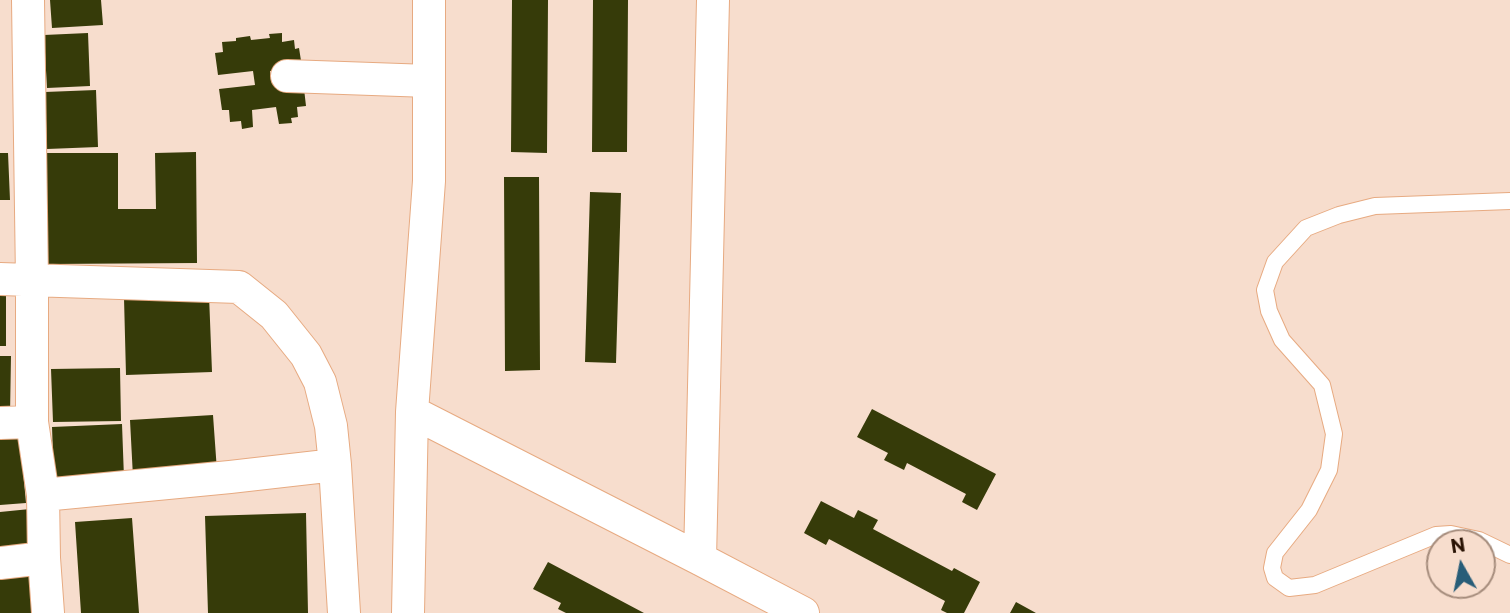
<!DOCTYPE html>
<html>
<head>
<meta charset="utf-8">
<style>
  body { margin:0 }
  #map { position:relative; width:1510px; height:613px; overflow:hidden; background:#f7ddcd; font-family:Commissioner,sans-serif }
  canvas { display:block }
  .north { position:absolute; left:1426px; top:529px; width:70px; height:70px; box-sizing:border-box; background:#f7ddcd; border:2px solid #a58c7c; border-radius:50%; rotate:351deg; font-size:19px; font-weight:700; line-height:28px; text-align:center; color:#291203 }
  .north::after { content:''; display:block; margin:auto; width:24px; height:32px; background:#285d78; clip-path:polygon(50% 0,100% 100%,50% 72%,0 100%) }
</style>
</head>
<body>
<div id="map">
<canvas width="1510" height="613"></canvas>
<div class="north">N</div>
</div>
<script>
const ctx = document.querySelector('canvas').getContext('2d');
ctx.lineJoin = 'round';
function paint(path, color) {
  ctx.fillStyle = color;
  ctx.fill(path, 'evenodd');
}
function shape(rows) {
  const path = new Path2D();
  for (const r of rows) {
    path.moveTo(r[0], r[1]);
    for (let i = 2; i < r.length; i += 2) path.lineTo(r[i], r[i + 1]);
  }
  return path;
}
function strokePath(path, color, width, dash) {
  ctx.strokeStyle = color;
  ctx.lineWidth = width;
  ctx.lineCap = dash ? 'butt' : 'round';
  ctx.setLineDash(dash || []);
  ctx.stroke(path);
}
const building = shape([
  [50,0,101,0,103,25,52,28],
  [512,0,548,0,547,153,511,152],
  [593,0,628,0,627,152,592,152],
  [88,33,90,86,47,88,44,35],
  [282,33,282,42,294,40,295,49,299,48,302,67,270,71,272,84,303,80,306,106,297,107,298,117,291,118,292,123,279,124,276,107,252,110,253,127,242,129,241,121,230,122,229,110,222,110,219,89,255,85,253,71,218,75,215,53,223,52,222,42,236,41,236,38,250,36,251,40,270,38,269,34],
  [96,90,98,147,47,149,45,92],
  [196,152,197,263,47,264,46,153,118,153,118,209,156,209,155,153],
  [0,153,8,153,10,200,0,200],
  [504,177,539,177,540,370,505,371],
  [590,192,621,193,616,363,585,362],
  [0,294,6,294,6,346,0,346],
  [209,295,212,372,126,375,124,298],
  [0,356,11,356,10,415,0,415],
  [120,368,121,421,53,422,51,369],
  [872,409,996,474,977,510,962,502,966,494,907,463,904,470,884,460,888,453,857,437],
  [213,415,217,471,133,477,130,420],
  [122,424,124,478,54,481,52,427],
  [20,438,26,503,0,505,0,439],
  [821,501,854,518,858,510,878,520,873,529,952,571,954,568,980,582,964,613,947,613,941,610,945,601,829,539,826,545,804,533],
  [30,509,35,551,0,554,0,512],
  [306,513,308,613,208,613,205,516],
  [132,518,139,613,81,613,75,522],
  [548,562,644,613,566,613,558,609,561,603,533,589],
  [29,566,35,613,0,613,0,570],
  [1016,602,1036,613,1010,613]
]);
const service = shape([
  [1510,201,1375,206,1339,215,1306,228,1275,262,1265,290,1269,311,1282,340,1322,385,1334,434,1329,470,1309,510,1275,553,1272,568,1275,578,1289,588,1315,585,1436,535,1451,534,1479,540,1510,555]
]);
const minor = shape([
  [28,0,32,280,32,422,43,495,44,558,48,613],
  [287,76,429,81],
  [0,279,239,287,274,315,306,355,320,382,331,426,335,465,344,613],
  [412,412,700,559,803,613],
  [0,423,32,422],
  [43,495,230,477,335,465],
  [700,559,713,0],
  [0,563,44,558],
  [408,613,412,412,429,181,429,0]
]);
paint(building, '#363b09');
strokePath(service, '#e7aa81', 18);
strokePath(minor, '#e7aa81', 34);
strokePath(service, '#fff', 16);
strokePath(minor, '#fff', 32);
</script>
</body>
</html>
